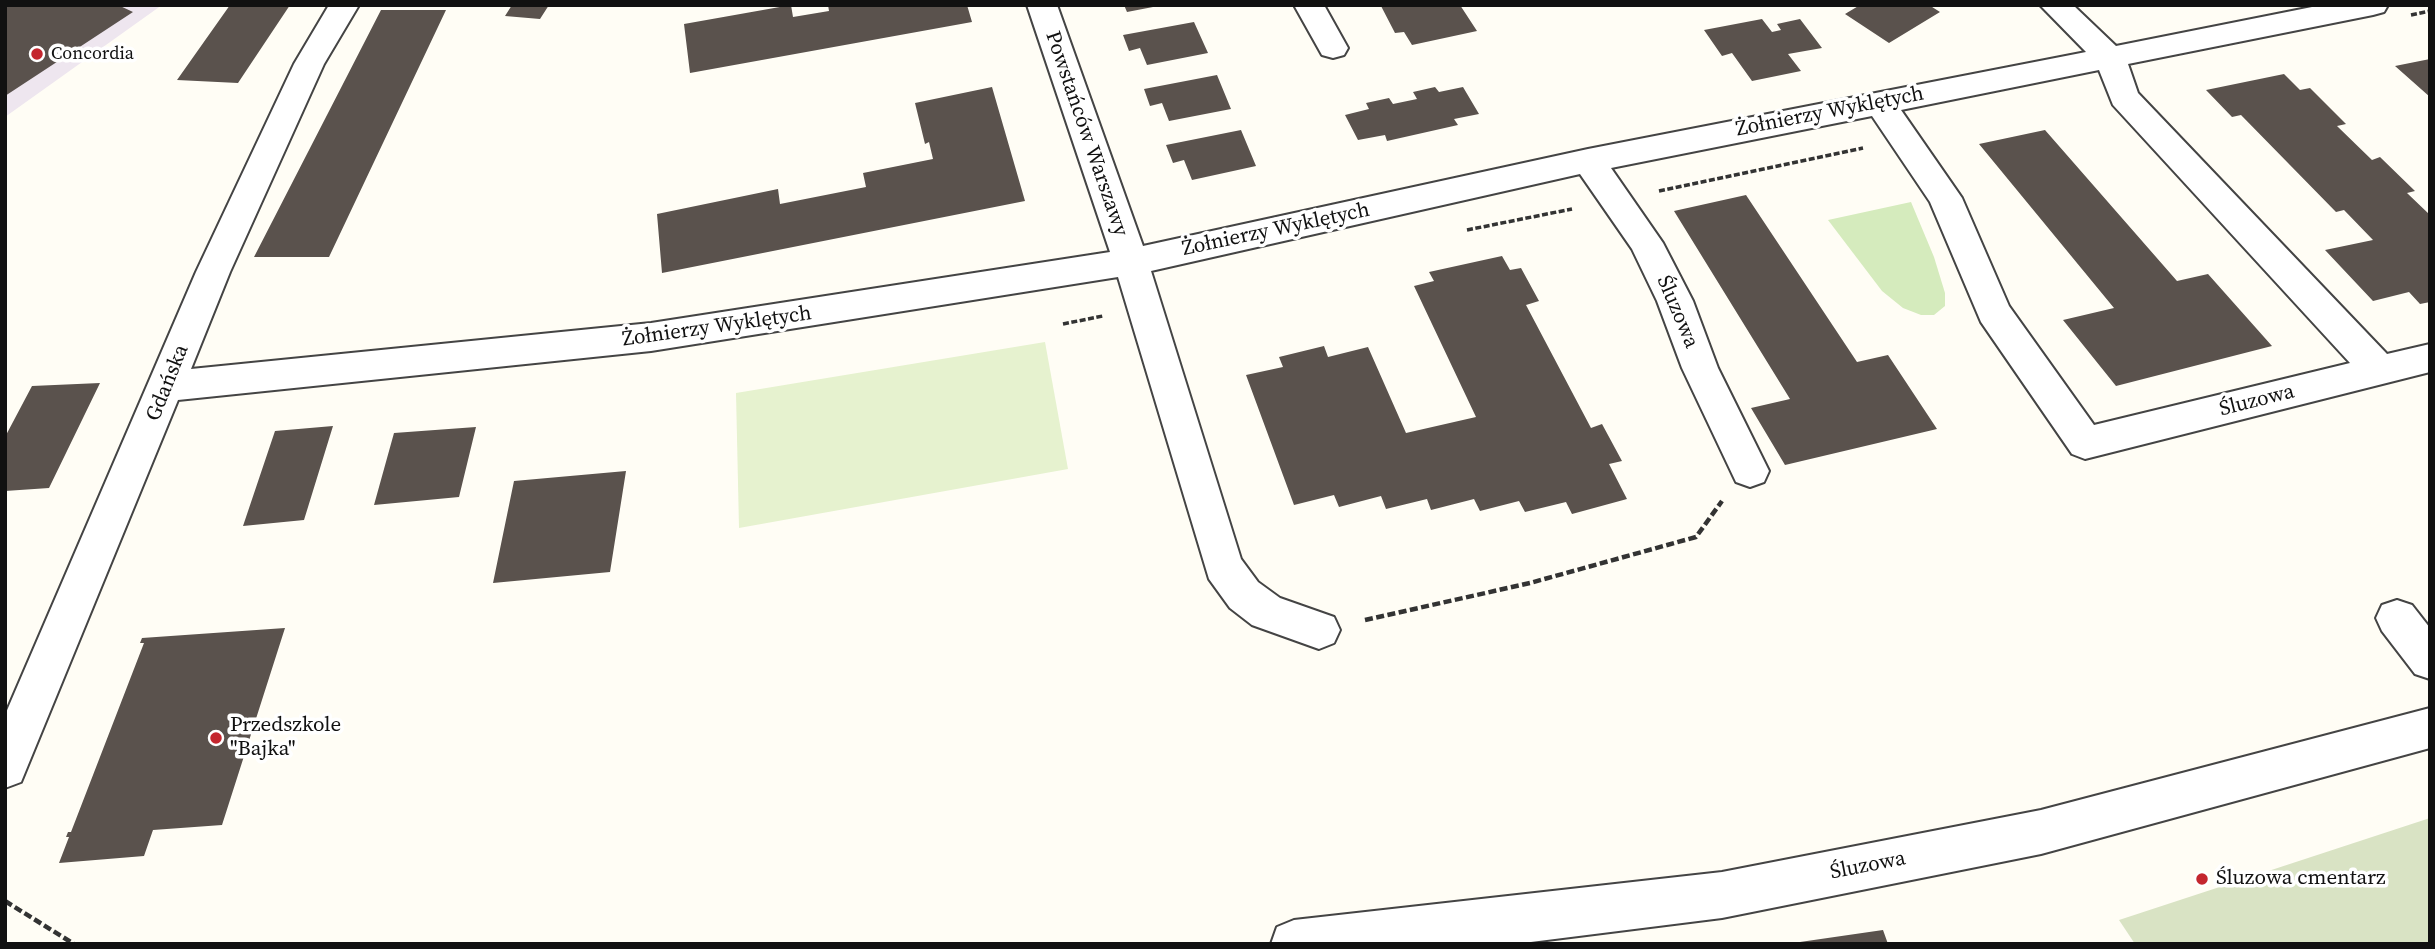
<!DOCTYPE html>
<html>
<head>
<meta charset="utf-8">
<style>
  body { margin:0 }
  #map { position:relative; width:2435px; height:949px; overflow:hidden; background:#fffdf5; font-family:"Source Serif 4",serif }
  canvas { display:block }
  .frame { position:absolute; inset:0; border:7px solid #111; pointer-events:none }
</style>
</head>
<body>
<div id="map">
<canvas width="2435" height="949"></canvas>
<div class="frame"></div>
</div>
<script>
const ctx = document.querySelector('canvas').getContext('2d');
ctx.lineJoin = 'round';
function paint(path, color) {
  ctx.fillStyle = color;
  ctx.fill(path, 'evenodd');
}
function shape(rows) {
  const path = new Path2D();
  for (const r of rows) {
    path.moveTo(r[0], r[1]);
    for (let i = 2; i < r.length; i += 2) path.lineTo(r[i], r[i + 1]);
  }
  return path;
}
function strokePath(path, color, width, dash) {
  ctx.strokeStyle = color;
  ctx.lineWidth = width;
  ctx.lineCap = dash ? 'butt' : 'round';
  ctx.setLineDash(dash || []);
  ctx.stroke(path);
}
function label(font, color, halo, rows, align = 'center') {
  ctx.font = font + ' "Source Serif 4",serif';
  ctx.lineWidth = 7;
  ctx.setLineDash([]);
  ctx.textBaseline = 'middle';
  ctx.strokeStyle = halo;
  ctx.fillStyle = color;
  for (const [text, x, y, turn = 0] of rows) {
    ctx.save();
    ctx.translate(x, y);
    ctx.rotate((+turn || 0) * Math.PI / 180);
    ctx.textAlign = isNaN(turn) ? turn : align;
    if (halo) ctx.strokeText(text, 0, 0);
    ctx.fillText(text, 0, 0);
    ctx.restore();
  }
}
const industrial = shape([
  [5,5,162,5,5,117]
]);
const green = shape([
  [1911,202,1934,257,1945,293,1945,306,1934,315,1921,315,1903,308,1882,291,1828,220]
]);
const cemetery = shape([
  [2430,818,2430,944,2135,944,2119,920]
]);
const pitch = shape([
  [1045,342,1068,469,739,528,736,393]
]);
const building = shape([
  [5,5,118,5,133,12,5,96],
  [230,5,290,5,238,83,177,80],
  [512,5,549,5,540,19,505,16],
  [791,5,793,17,829,11,828,5,967,5,972,22,690,73,684,24],
  [1124,5,1153,5,1153,7,1127,12],
  [1385,5,1460,5,1477,31,1412,45,1404,32,1395,33,1381,6],
  [1860,5,1929,5,1940,12,1889,43,1845,14],
  [381,10,446,10,329,257,254,257],
  [1762,19,1772,32,1781,30,1777,24,1800,19,1822,48,1788,54,1801,71,1752,81,1732,53,1722,56,1704,30],
  [1194,22,1208,53,1147,65,1140,48,1129,51,1123,35],
  [2430,59,2430,97,2395,66],
  [2284,74,2300,90,2310,88,2346,124,2337,126,2372,160,2380,157,2415,191,2407,193,2430,215,2430,302,2420,304,2409,292,2373,301,2325,250,2373,240,2344,210,2336,212,2241,115,2232,117,2206,90],
  [1217,75,1231,109,1169,121,1162,103,1150,106,1144,89],
  [992,87,1025,201,662,273,657,214,778,189,780,204,866,187,863,173,933,159,929,142,925,144,915,103],
  [1435,87,1439,92,1463,87,1479,114,1454,119,1458,125,1387,141,1385,135,1358,140,1345,115,1369,109,1366,103,1389,98,1393,104,1417,99,1413,92],
  [1241,130,1256,166,1192,180,1184,160,1173,163,1166,145],
  [2045,130,2177,281,2208,274,2272,346,2116,386,2063,320,2114,308,1979,144],
  [1746,195,1857,362,1888,355,1937,429,1785,465,1751,408,1790,399,1674,211],
  [1502,256,1510,270,1521,268,1539,301,1526,305,1591,428,1602,424,1622,461,1609,464,1627,499,1572,514,1566,502,1525,512,1519,501,1480,511,1474,499,1431,510,1427,499,1386,509,1381,496,1339,507,1334,495,1294,505,1246,375,1283,367,1279,357,1324,346,1328,357,1368,347,1406,433,1476,417,1414,286,1434,281,1429,272],
  [100,383,49,488,5,491,5,437,32,386],
  [333,426,304,520,243,526,275,431],
  [476,427,459,497,374,505,394,433],
  [626,471,610,572,493,583,514,481],
  [285,628,222,825,153,830,144,856,59,863,69,837,66,837,68,832,71,832,144,643,140,643,142,638],
  [1883,930,1888,944,1800,944,1800,942]
]);
const pathFar1 = shape([
  [2411,15,2430,11],
  [1659,191,1863,148],
  [1467,230,1572,209],
  [1063,324,1103,316]
]);
const path = shape([
  [1365,620,1530,583,1696,537,1722,501],
  [5,901,74,944]
]);
const minor = shape([
  [329,5,359,5,324,64,230,272,191,369,651,323,1110,252,1027,5,1057,5,1143,246,1588,149,2086,52,2040,5,2073,5,2116,46,2322,5,2388,5,2384,12,2373,15,2128,64,2138,93,2387,354,2430,344,2430,372,2085,459,2072,454,1981,322,1930,202,1872,116,1611,168,1663,243,1693,301,1718,368,1769,471,1764,482,1750,487,1736,482,1682,368,1657,301,1632,249,1580,174,1151,271,1241,559,1258,582,1280,598,1334,617,1340,630,1334,643,1319,649,1252,625,1230,608,1209,579,1118,277,651,351,178,400,21,782,5,788,5,715,196,272,294,64,329,5],
  [2099,70,2113,105,2350,363,2094,425,2009,306,1962,198,1901,110,2099,70],
  [1294,5,1324,5,1348,48,1344,55,1333,58,1322,55,1294,5],
  [2397,600,2412,605,2430,628,2430,679,2415,674,2382,631,2376,618,2382,605,2397,600],
  [2430,708,2430,748,2041,854,1722,918,1515,944,1271,944,1277,927,1294,920,1722,872,2041,810,2430,708]
]);
const markers = [
  [37,54,7,"#c4262e"],
  [216,738,7,"#c4262e"],
  [2202,879,7,"#c4262e"]
];
const farPoinames = [
  ["Concordia",51,54]
];
const streetNames = [
  ["Żołnierzy Wyklętych",1830,112,-11],
  ["Powstańców Warszawy",1086,134,71],
  ["Żołnierzy Wyklętych",1276,230,-12],
  ["Śluzowa",1677,312,67],
  ["Żołnierzy Wyklętych",717,327,-8],
  ["Gdańska",168,383,-68],
  ["Śluzowa",2257,401,-14],
  ["Śluzowa",1868,866,-11]
];
const poiNames = [
  ["Przedszkole",230,726],
  ["\"Bajka\"",230,750],
  ["Śluzowa cmentarz",2216,879]
];
paint(industrial, '#eee6ef');
paint(green, '#d5ebbd');
paint(cemetery, '#d9e3c4');
paint(pitch, '#e6f2cf');
paint(building, '#5a524d');
strokePath(minor, '#444', 4);
strokePath(pathFar1, '#333', 3.5, [6, 2.5]);
strokePath(path, '#333', 4.5, [8, 3.5]);
paint(minor, '#fff');
for (const [x, y, r, color] of markers) {
  const dot = new Path2D();
  dot.arc(x, y, r, 0, 2 * Math.PI);
  ctx.fillStyle = color;
  ctx.fill(dot);
  strokePath(dot, '#fff', 2.5);
}
label('18px', '#111', '#fff', farPoinames, 'left');
label('21px', '#111', '#fff', streetNames);
label('21px', '#111', '#fff', poiNames, 'left');
</script>
</body>
</html>
